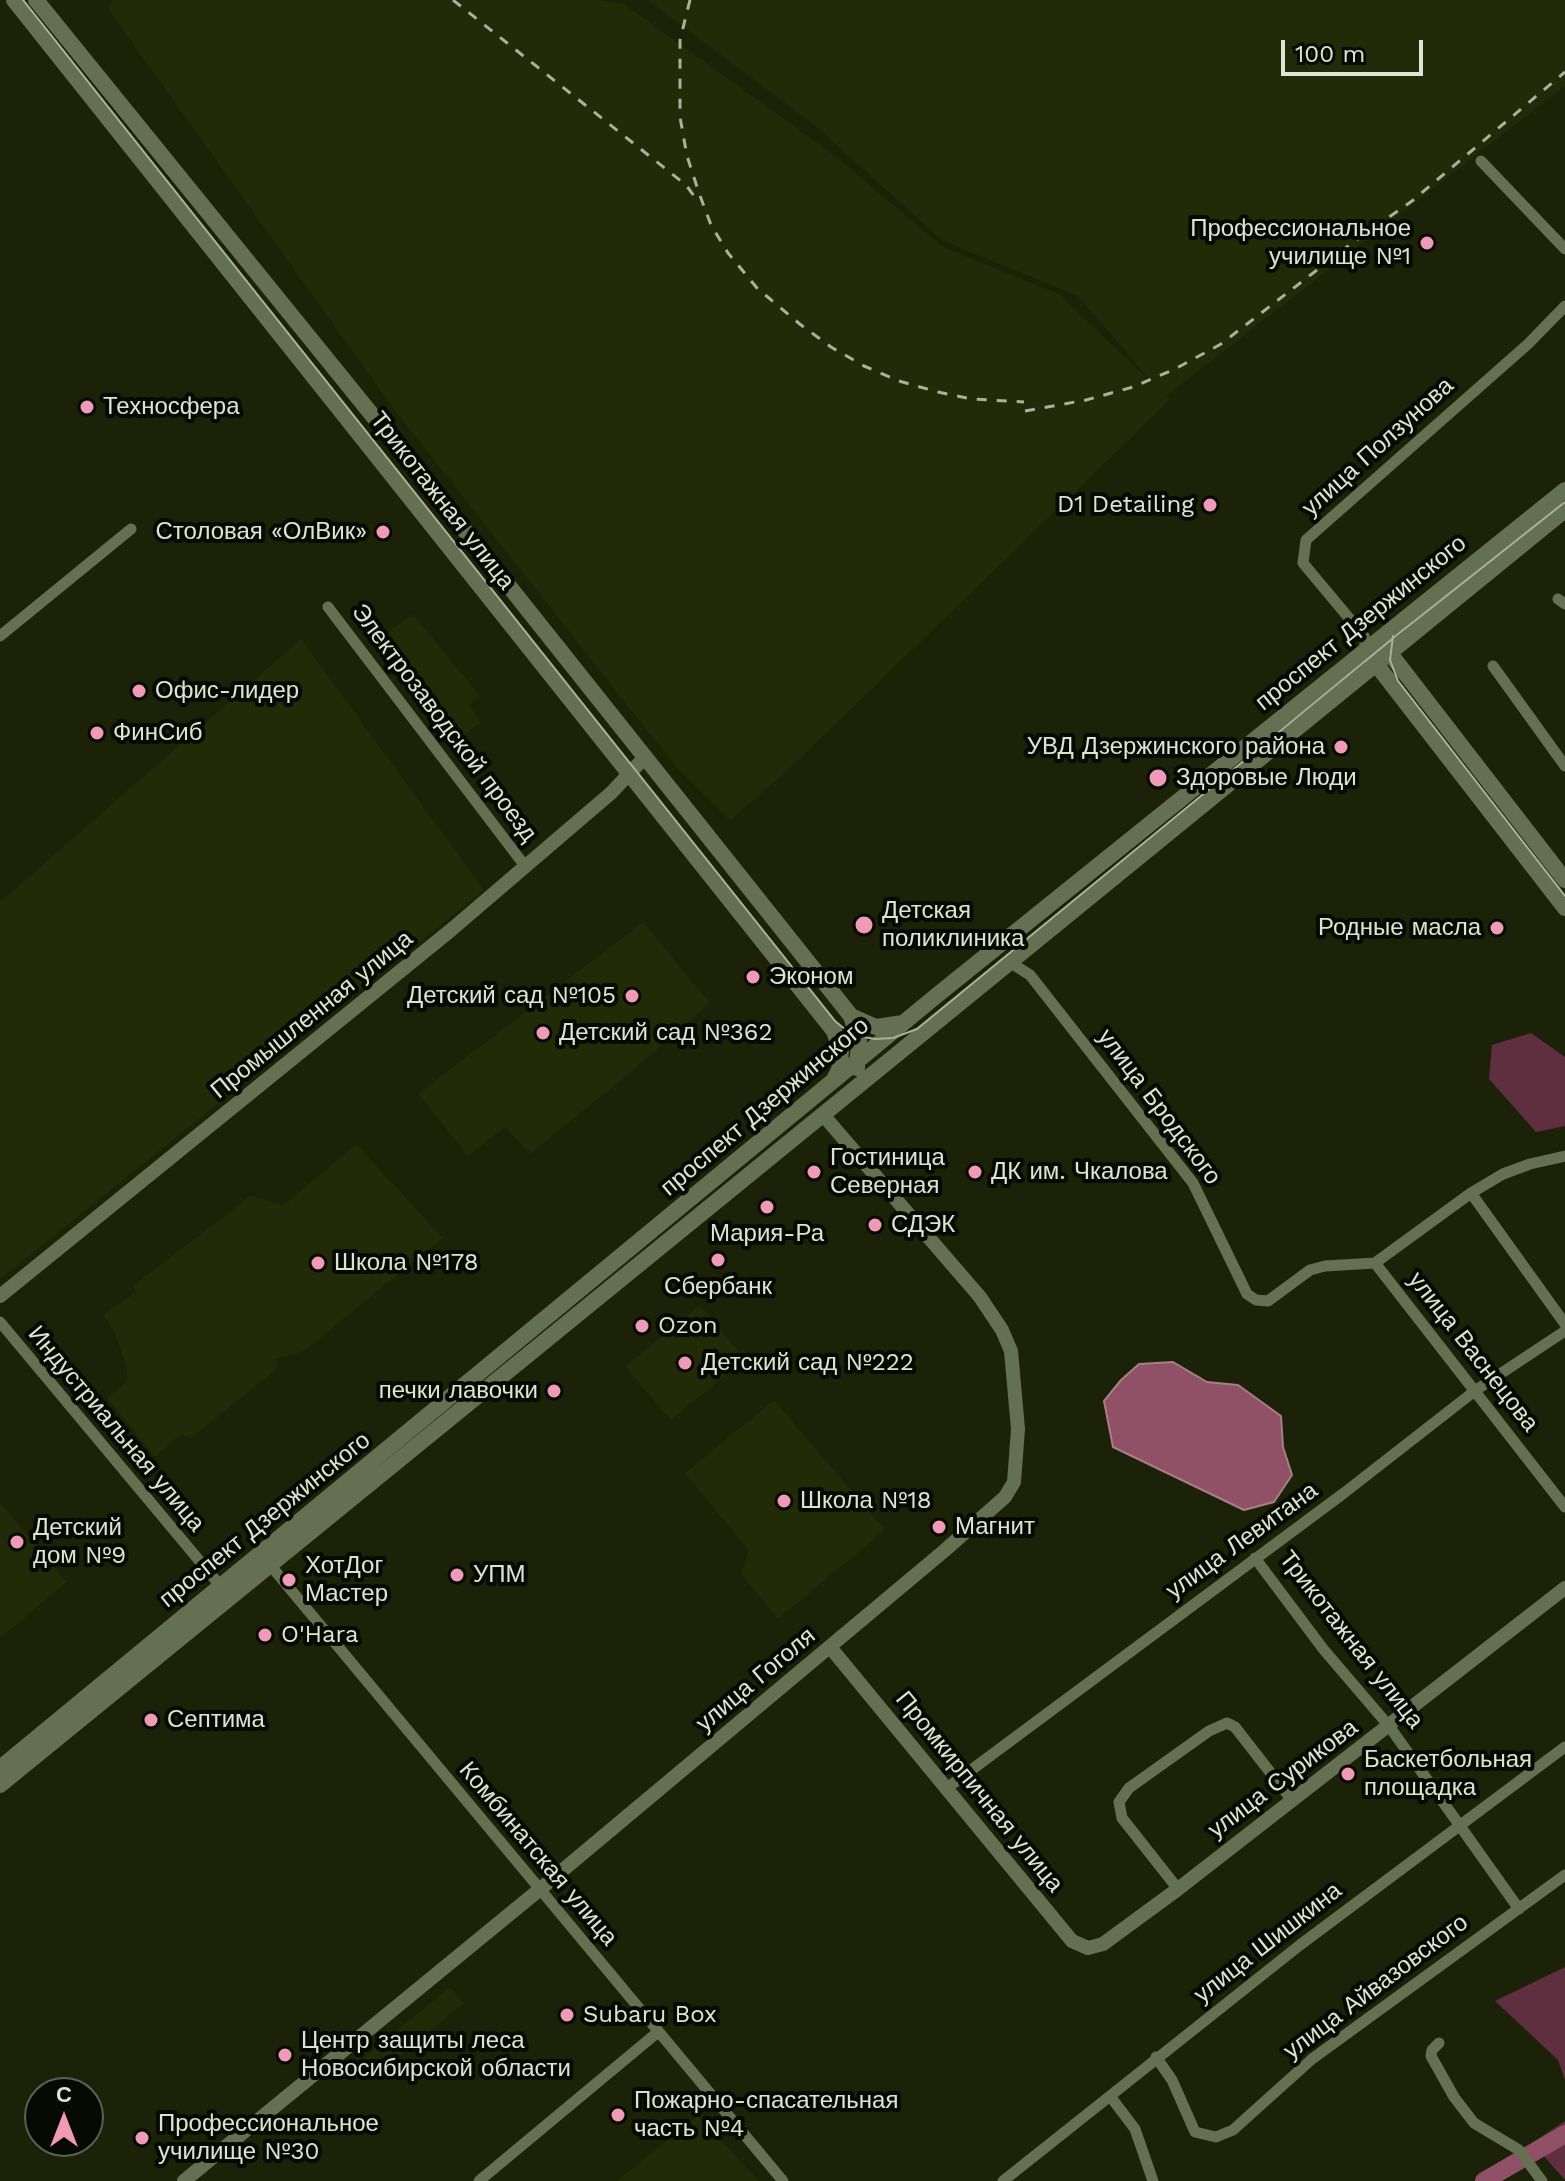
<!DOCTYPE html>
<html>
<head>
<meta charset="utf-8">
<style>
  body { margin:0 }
  #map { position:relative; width:1565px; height:2181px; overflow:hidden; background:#1b2207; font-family:"Work Sans",sans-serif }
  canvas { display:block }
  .north { position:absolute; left:24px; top:2077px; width:80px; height:80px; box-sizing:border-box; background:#070a02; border:2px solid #5d6156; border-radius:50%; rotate:0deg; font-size:22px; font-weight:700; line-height:32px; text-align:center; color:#dee4d3 }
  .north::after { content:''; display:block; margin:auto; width:28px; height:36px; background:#f09ab7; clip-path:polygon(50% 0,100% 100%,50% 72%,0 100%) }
  .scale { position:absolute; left:1281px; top:40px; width:142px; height:36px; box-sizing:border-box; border:4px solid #dee4d3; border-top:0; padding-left:10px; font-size:24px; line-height:28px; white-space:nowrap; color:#dee4d3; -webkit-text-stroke:6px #070a02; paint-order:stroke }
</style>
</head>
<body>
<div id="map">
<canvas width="1565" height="2181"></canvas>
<div class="north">С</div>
<div class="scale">100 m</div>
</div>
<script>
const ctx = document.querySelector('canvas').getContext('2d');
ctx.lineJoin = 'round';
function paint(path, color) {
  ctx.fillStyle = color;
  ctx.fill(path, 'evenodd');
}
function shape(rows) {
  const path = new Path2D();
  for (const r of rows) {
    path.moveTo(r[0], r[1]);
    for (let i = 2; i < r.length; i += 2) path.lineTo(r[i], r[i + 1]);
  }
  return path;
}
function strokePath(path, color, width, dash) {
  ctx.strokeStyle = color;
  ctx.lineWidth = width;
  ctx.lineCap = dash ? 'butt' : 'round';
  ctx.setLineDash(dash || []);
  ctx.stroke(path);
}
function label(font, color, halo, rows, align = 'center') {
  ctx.font = font + ' "Work Sans",sans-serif';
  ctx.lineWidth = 8;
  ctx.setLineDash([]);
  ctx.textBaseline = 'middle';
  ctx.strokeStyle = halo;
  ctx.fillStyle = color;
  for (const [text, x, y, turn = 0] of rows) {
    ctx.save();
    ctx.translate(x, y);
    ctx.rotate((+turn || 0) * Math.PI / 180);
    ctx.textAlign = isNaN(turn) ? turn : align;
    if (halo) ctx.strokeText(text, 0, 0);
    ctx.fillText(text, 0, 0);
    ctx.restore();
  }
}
const built = shape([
  [112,0,597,0,624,4,834,155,943,247,1059,294,1156,387,1078,296,943,241,812,123,648,0,1565,0,1565,86,1166,396,1170,400,787,771,730,820,676,767,396,412,109,10],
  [413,614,480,696,469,705,481,722,450,746,371,645],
  [301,639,484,890,0,1279,0,902],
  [643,922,710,1003,625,1077,530,1154,505,1127,468,1156,418,1094],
  [356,1144,443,1238,304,1351,276,1359,277,1369,191,1438,180,1435,155,1457,107,1398,127,1381,127,1368,114,1331,103,1315,136,1292,133,1286,250,1196,284,1205],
  [700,1305,745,1359,671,1420,625,1367],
  [774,1400,885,1530,778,1619,741,1574,749,1551,685,1473],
  [0,1502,67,1582,0,1638],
  [450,1987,464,2003,374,2077,361,2060],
  [698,2116,759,2181,617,2181]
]);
const green = shape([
  [1531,1033,1565,1057,1565,1126,1536,1132,1489,1079,1492,1045],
  [1565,1967,1565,2080,1558,2060,1495,2001],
  [1565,2121,1565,2179,1564,2179,1532,2143]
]);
const water = shape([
  [1173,1362,1207,1382,1238,1385,1281,1416,1283,1447,1292,1475,1274,1502,1244,1510,1113,1447,1104,1401,1121,1380,1139,1364,1173,1362]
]);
const river = shape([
  [1484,2181,1565,2134]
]);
const minor = shape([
  [1481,161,1565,249],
  [1558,599,1565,604],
  [328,607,525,866],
  [0,636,131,529],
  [1366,651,1364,636,1303,563,1306,540,1528,344,1565,306],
  [1493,666,1565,766],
  [1011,963,1030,975,1193,1183,1247,1294,1256,1300,1268,1301,1310,1270,1325,1266,1375,1263,1471,1193,1503,1174,1530,1164,1565,1156],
  [1471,1193,1565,1324],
  [1375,1263,1565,1507],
  [0,1322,223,1589],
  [1255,1558,1324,1650,1389,1726,1519,1909],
  [266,1560,783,2181],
  [947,1788,1344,1493,1476,1390,1565,1331],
  [1178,1889,1122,1818,1119,1802,1129,1788,1209,1731,1227,1723,1235,1727,1291,1799],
  [1439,2043,1432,2050,1431,2056,1454,2097,1474,2123,1519,2150,1542,2181],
  [1156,2057,1172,2080,1195,2132,1216,2137,1233,2130,1312,2059,1565,1875],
  [1110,2096,1135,2129,1153,2181],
  [479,2181,658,2032],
  [1003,2181,1300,1945,1565,1747]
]);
const tertiary = shape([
  [0,1296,451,930,611,793,644,758],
  [830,1647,1072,1941,1088,1948,1103,1944,1178,1889,1565,1588],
  [184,2181,539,1890,944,1551,1005,1497,1014,1482,1018,1429,1011,1351,1002,1330,980,1297,824,1116]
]);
const secondary = shape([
  [14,0,834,1031,841,1051,839,1070,833,1081],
  [36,0,407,458,851,1016,859,1041,857,1068],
  [1385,647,1565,880],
  [1369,655,1565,908],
  [851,1016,876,1027,903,1023],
  [0,1768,936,996,1565,490],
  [0,1785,1565,510]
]);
const tram = shape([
  [23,0,835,1021,847,1031,858,1036,875,1039,893,1038,917,1029,1397,635,1565,502],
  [1393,636,1390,660,1398,681,1565,896]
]);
const rail = shape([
  [453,0,686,185,697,200],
  [690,0,680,40,680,117,687,156,699,193,711,225,728,253,757,288,801,325,831,347,864,366,899,381,938,392,972,399,1024,402],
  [1025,411,1086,400,1133,387,1175,369,1221,344,1352,243,1412,201,1565,72]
]);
const markers = [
  [1427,243,8,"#f09ab7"],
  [87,407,8,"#f09ab7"],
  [1210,505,8,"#f09ab7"],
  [383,532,8,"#f09ab7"],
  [139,691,8,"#f09ab7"],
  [97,733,8,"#f09ab7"],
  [1341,747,8,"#f09ab7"],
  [1158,778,10,"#f09ab7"],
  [864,925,10,"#f09ab7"],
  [1497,928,8,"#f09ab7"],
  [753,977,8,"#f09ab7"],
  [632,996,8,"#f09ab7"],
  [543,1033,8,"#f09ab7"],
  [814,1172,8,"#f09ab7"],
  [975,1172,8,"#f09ab7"],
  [767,1207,8,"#f09ab7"],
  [875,1225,8,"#f09ab7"],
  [718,1260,8,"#f09ab7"],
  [318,1263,8,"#f09ab7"],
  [642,1326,8,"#f09ab7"],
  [685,1363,8,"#f09ab7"],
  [554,1391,8,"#f09ab7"],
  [784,1501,8,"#f09ab7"],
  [939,1527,8,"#f09ab7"],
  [17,1542,8,"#f09ab7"],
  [457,1575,8,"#f09ab7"],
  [289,1580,8,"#f09ab7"],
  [265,1635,8,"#f09ab7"],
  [151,1720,8,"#f09ab7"],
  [1348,1774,8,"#f09ab7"],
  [567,2015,8,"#f09ab7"],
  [285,2055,8,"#f09ab7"],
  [618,2115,8,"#f09ab7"],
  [142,2138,8,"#f09ab7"]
];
const poiNames = [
  ["Профессиональное",1411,229,"right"],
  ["училище №1",1411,257,"right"],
  ["Техносфера",103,407],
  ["D1 Detailing",1194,505,"right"],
  ["Столовая «ОлВик»",367,532,"right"],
  ["Офис-лидер",155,691],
  ["ФинСиб",113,733],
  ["УВД Дзержинского района",1325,747,"right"],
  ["Здоровые Люди",1176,778],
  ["Детская",882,911],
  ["поликлиника",882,939],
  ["Родные масла",1481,928,"right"],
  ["Эконом",769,977],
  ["Детский сад №105",616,996,"right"],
  ["Детский сад №362",559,1033],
  ["Гостиница",830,1158],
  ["Северная",830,1186],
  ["ДК им. Чкалова",991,1172],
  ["СДЭК",891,1225],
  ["Мария-Ра",767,1234,"center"],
  ["Школа №178",334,1263],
  ["Сбербанк",718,1287,"center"],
  ["Ozon",658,1326],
  ["Детский сад №222",701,1363],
  ["печки лавочки",538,1391,"right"],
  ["Школа №18",800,1501],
  ["Магнит",955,1527],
  ["Детский",33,1528],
  ["дом №9",33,1556],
  ["ХотДог",305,1566],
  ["Мастер",305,1594],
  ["УПМ",473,1575],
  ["O'Hara",281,1635],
  ["Септима",167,1720],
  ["Баскетбольная",1364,1760],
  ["площадка",1364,1788],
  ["Subaru Box",583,2015],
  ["Центр защиты леса",301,2041],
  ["Новосибирской области",301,2069],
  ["Пожарно-спасательная",634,2101],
  ["часть №4",634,2129],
  ["Профессиональное",158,2124],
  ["училище №30",158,2152]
];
const streetNames = [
  ["улица Ползунова",1378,447,-42],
  ["Трикотажная улица",442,501,52],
  ["проспект Дзержинского",1361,623,-39],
  ["Электрозаводской проезд",444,723,53],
  ["Промышленная улица",312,1015,-39],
  ["проспект Дзержинского",765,1107,-40],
  ["улица Бродского",1159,1107,53],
  ["улица Васнецова",1473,1352,52],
  ["Индустриальная улица",116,1429,50],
  ["проспект Дзержинского",265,1520,-39],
  ["улица Левитана",1242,1541,-36],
  ["Трикотажная улица",1351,1640,52],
  ["улица Гоголя",756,1680,-40],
  ["улица Сурикова",1283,1779,-37],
  ["Промкирпичная улица",979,1792,51],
  ["Комбинатская улица",538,1854,50],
  ["улица Шишкина",1268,1943,-38],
  ["улица Айвазовского",1376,1987,-37]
];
paint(built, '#222b07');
paint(green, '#5f2f40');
paint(water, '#905167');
strokePath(water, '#a77d87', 2);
strokePath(river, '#905167', 18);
strokePath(minor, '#656f51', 11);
strokePath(tertiary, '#656f51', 14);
strokePath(secondary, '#656f51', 16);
strokePath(tram, '#aab09c', 2);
strokePath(rail, '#aab09c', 3, [10, 10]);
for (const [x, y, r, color] of markers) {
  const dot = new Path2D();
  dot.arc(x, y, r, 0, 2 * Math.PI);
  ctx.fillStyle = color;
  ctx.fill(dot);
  strokePath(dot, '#070a02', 3);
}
label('24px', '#dee4d3', '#070a02', poiNames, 'left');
label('24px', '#dee4d3', '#070a02', streetNames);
</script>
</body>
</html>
